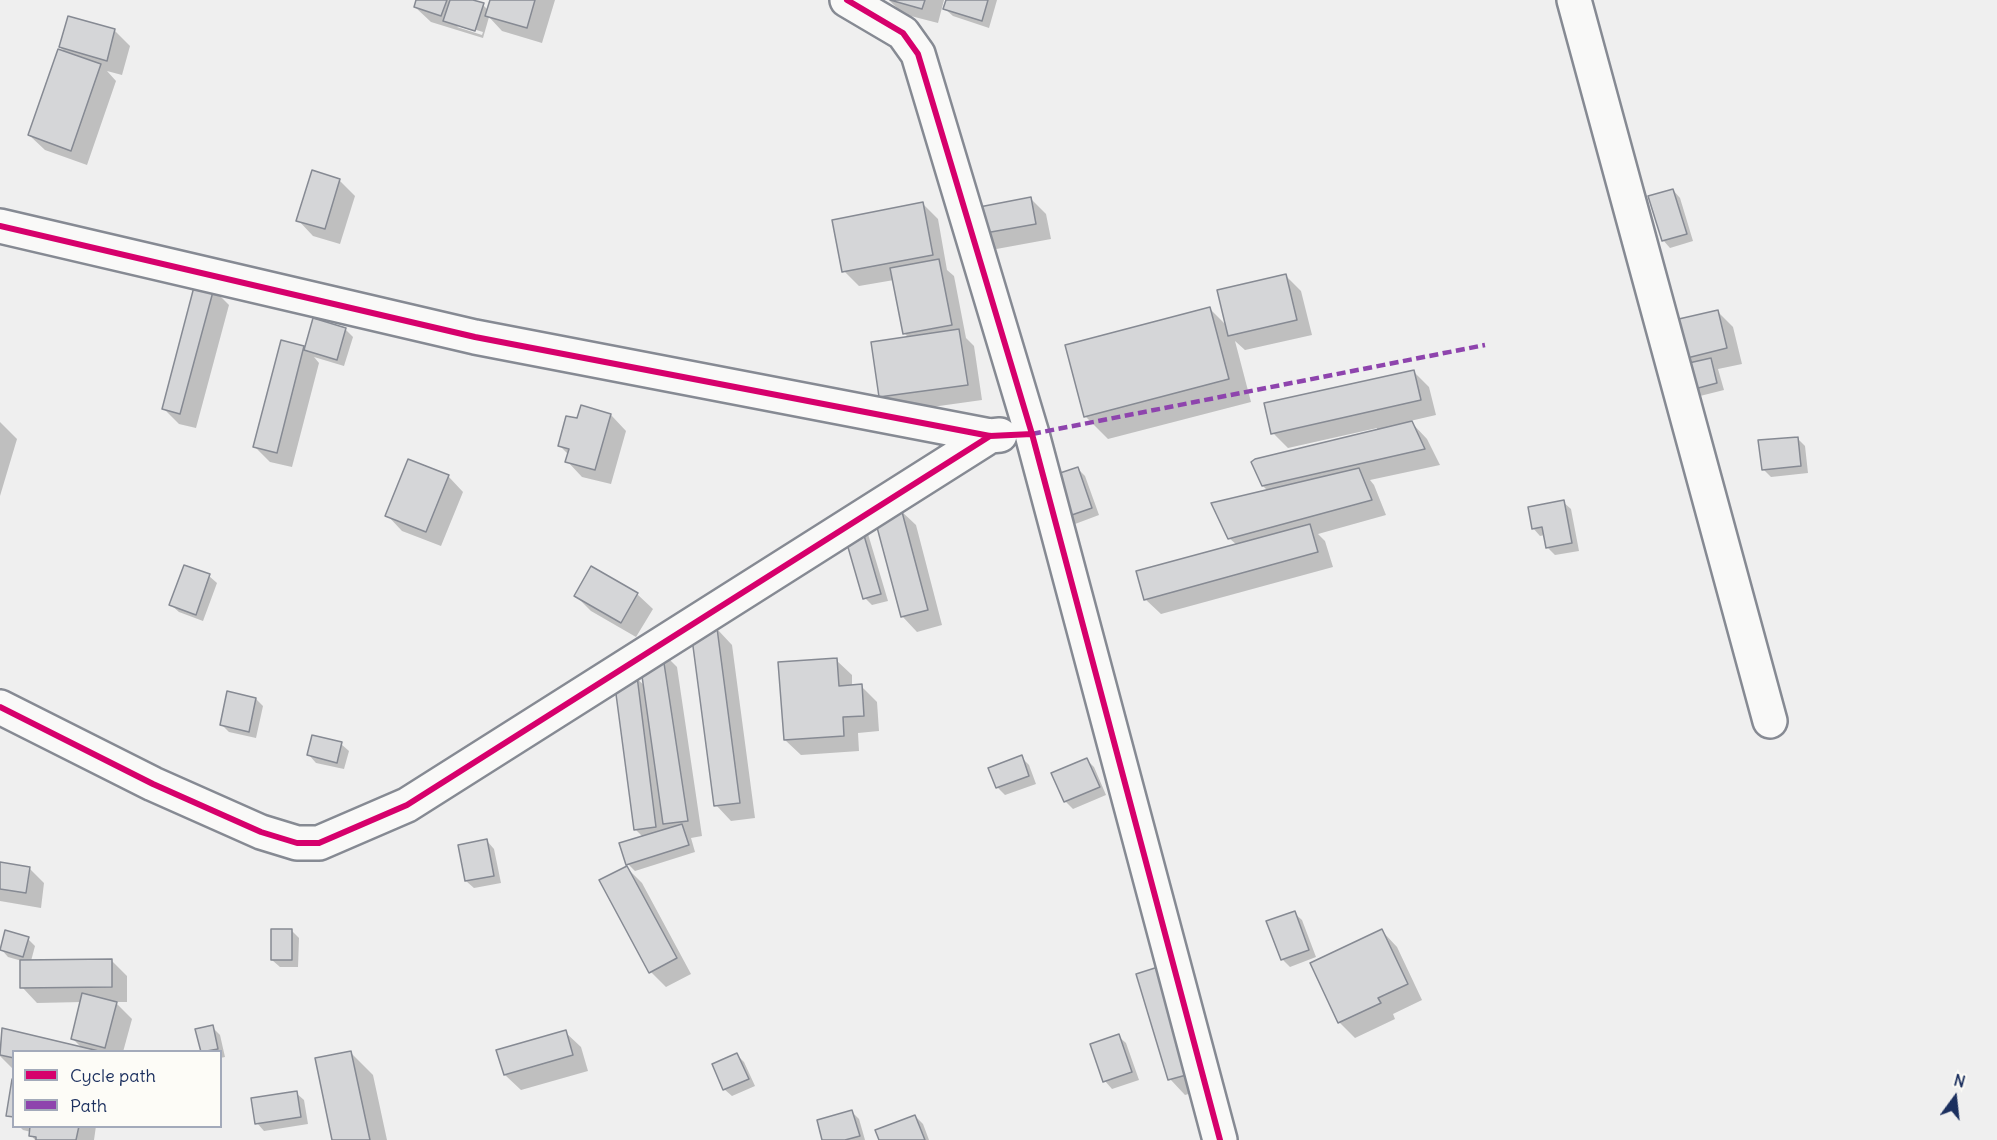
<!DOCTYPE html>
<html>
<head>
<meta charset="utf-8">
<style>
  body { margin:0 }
  #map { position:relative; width:1997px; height:1140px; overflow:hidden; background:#efefef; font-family:Delius,sans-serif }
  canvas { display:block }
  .legend { position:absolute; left:12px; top:1050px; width:210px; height:78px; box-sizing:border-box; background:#fdfcf7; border:2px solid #a3aaba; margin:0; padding:8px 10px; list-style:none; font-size:18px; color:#1b2f5e }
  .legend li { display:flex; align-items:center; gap:12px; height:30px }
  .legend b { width:30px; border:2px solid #a3aaba }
  .north { position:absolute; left:1925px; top:1068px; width:60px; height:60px; -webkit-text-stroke:4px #fdfcf7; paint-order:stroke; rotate:15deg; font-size:16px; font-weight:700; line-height:24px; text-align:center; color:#1b2f5e }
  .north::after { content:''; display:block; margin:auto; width:21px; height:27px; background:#1b2f5e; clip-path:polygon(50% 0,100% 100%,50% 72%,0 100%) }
</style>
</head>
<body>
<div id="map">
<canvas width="1997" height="1140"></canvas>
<ul class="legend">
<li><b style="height:8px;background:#d6006c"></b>Cycle path</li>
<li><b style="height:8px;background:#8e44ad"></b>Path</li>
</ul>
<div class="north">N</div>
</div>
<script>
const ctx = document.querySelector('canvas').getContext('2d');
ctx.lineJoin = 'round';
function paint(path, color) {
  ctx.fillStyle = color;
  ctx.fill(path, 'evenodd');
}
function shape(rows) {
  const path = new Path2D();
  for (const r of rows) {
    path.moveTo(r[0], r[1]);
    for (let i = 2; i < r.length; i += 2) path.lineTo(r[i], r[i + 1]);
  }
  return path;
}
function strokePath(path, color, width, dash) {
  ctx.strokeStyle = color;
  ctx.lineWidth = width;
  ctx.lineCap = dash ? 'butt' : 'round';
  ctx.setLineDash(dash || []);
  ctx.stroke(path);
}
const shadow = shape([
  [418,0,468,0,483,5,488,10,491,0,555,0,542,43,502,31,489,17,483,38,431,22,415,7],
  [460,25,483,32,482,35,457,27],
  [889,0,944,0,938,23,903,14],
  [948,0,997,0,989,28,953,16,945,9],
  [114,30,130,46,122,75,107,71,116,81,87,165,45,150,29,135,66,53,60,47],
  [339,180,355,196,340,244,313,236,298,220],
  [1673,190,1680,198,1693,241,1670,248,1663,240],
  [1030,198,1046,214,1051,239,991,250,971,210],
  [923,204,938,219,947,270,954,276,966,338,974,346,982,400,896,412,880,396,909,338,904,333,894,280,859,286,844,271],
  [1286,276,1301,291,1312,335,1245,350,1235,341,1251,402,1108,439,1085,416,1210,309,1227,326],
  [213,289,229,305,196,428,179,424,163,408],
  [1717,311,1733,327,1742,364,1718,369,1724,390,1696,397,1681,359],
  [345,329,353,337,344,366,314,357,319,363,292,467,270,462,255,447,303,347,306,350],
  [1414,372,1429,387,1436,415,1410,421,1427,439,1440,465,1370,480,1374,485,1386,515,1318,534,1325,541,1333,567,1161,614,1145,599,1237,545,1229,538,1268,491,1263,486,1377,431,1377,428,1288,448,1273,433],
  [611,415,626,431,611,484,582,477,567,461,569,455,559,445,578,420],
  [0,422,17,439,0,496],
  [1797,438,1805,446,1808,473,1771,477,1763,469],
  [1077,468,1085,476,1099,515,1075,524,1067,516],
  [448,476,463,492,441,546,402,531,387,515],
  [1563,502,1571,509,1579,551,1555,555,1548,548,1545,535,1540,536,1533,528],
  [900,510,916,525,942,625,917,632,902,616],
  [861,527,868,534,888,601,872,605,865,598],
  [185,567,209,576,217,583,203,621,179,612,171,605],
  [637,594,653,609,636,637,591,611,576,596],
  [717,629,732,645,755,818,731,821,716,805],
  [661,651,677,667,702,836,691,838,695,852,635,871,628,864,643,837,635,829,636,678,645,686],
  [836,660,852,675,852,687,861,686,877,702,879,731,858,733,859,751,801,755,785,740],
  [256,699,263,706,256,738,229,732,222,725],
  [341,744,349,751,344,769,316,763,309,755],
  [1021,757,1029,765,1036,784,1005,795,997,787],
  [1087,760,1094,767,1106,795,1073,809,1065,801],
  [487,841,494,849,501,883,474,888,466,881],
  [0,863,29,868,44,883,41,908,0,901],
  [626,867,642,883,691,974,666,987,651,972],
  [1294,913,1302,920,1316,957,1290,967,1282,959],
  [291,930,299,938,298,967,280,967,272,960],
  [1382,931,1397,947,1422,1000,1393,1014,1395,1019,1355,1038,1339,1022],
  [28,939,35,946,31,961,112,961,127,976,127,1002,115,1002,132,1019,123,1052,14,1052,13,1069,0,1056,0,1044,3,1029,82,1048,72,1038,82,1002,37,1003,22,987,22,961,8,957,1,949],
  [1138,975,1205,1089,1185,1095,1170,1079],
  [212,1027,220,1035,225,1057,220,1058,220,1052,202,1052],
  [565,1032,581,1047,588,1071,521,1090,505,1075],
  [1118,1036,1126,1043,1139,1080,1112,1089,1105,1081],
  [350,1052,373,1075,387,1140,334,1140],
  [737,1055,744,1062,755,1086,732,1096,724,1089],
  [296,1093,304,1100,308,1124,264,1131,257,1123],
  [852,1112,859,1119,865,1140,823,1140],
  [915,1116,923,1124,929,1140,880,1140],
  [19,1126,96,1126,94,1140,35,1140,31,1135,31,1132,23,1130]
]);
const building = shape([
  [416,0,447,0,441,16,414,7,416,0],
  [450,0,473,0,484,3,475,31,443,21,450,0],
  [490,0,535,0,527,28,485,16,490,0],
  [890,0,925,0,922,9,890,0],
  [946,0,988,0,982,21,943,9,946,0],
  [68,16,115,29,107,61,59,47,68,16],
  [58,49,101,64,71,151,28,135,58,49],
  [312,170,340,179,325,229,296,221,312,170],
  [1673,189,1687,234,1662,241,1648,196,1673,189],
  [1031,197,1036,224,974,235,969,209,1031,197],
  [923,202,933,255,842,272,832,220,923,202],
  [939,259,952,325,903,334,890,268,939,259],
  [1286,274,1297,320,1228,336,1217,290,1286,274],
  [195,283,214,288,180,414,162,409,195,283],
  [1210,307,1229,379,1084,417,1065,345,1210,307],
  [1718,310,1727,348,1679,360,1670,321,1718,310],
  [313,318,346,328,337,360,304,350,313,318],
  [959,329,968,385,879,397,871,342,959,329],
  [281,340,304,346,277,453,253,447,281,340],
  [1711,358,1717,383,1687,391,1680,365,1711,358],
  [1414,370,1421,400,1271,434,1264,403,1414,370],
  [581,405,611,414,595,470,565,462,569,449,558,446,566,416,577,418,581,405],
  [1412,421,1425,449,1262,486,1251,462,1255,459,1412,421],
  [1798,437,1801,466,1762,470,1758,440,1798,437],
  [408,459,449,475,426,532,385,516,408,459],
  [1078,467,1092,508,1066,517,1051,476,1078,467],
  [1359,468,1372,500,1228,539,1211,503,1359,468],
  [1564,500,1572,543,1546,548,1542,527,1532,529,1528,507,1564,500],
  [901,508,928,610,901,617,874,516,901,508],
  [1310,524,1318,552,1144,600,1136,571,1310,524],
  [861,525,881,594,863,599,843,530,861,525],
  [184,565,210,574,196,615,169,605,184,565],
  [591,566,638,593,621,623,574,596,591,566],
  [717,628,740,803,714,806,691,631,717,628],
  [662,650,688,821,663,824,641,669,662,650],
  [837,658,839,686,862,684,864,716,843,717,844,736,784,740,778,662,837,658],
  [637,676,656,827,634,830,614,679,637,676],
  [227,691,256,698,249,732,220,725,227,691],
  [312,735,342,742,337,763,307,755,312,735],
  [1022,755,1029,776,996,788,988,768,1022,755],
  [1087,758,1100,787,1064,802,1051,773,1087,758],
  [682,824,689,845,626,865,619,843,682,824],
  [487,839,494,876,465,881,458,845,487,839],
  [0,862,30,867,26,893,0,889,0,862],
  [627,866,677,958,649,973,599,880,627,866],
  [1295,911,1309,950,1281,960,1266,921,1295,911],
  [271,929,292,929,292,960,271,960,271,929],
  [1382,929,1408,984,1378,998,1381,1003,1338,1023,1310,963,1382,929],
  [5,930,29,937,23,957,0,950,5,930],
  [112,959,112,987,20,988,20,960,112,959],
  [1158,967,1190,1074,1168,1080,1136,974,1158,967],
  [82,993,117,1002,105,1048,71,1039,82,993],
  [213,1025,218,1049,201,1052,195,1029,213,1025],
  [2,1028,103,1052,14,1052,14,1058,0,1055,2,1028],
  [566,1030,573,1055,504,1075,496,1050,566,1030],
  [1119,1034,1132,1072,1103,1082,1090,1044,1119,1034],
  [351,1051,370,1140,332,1140,315,1058,351,1051],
  [737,1053,749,1079,723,1090,712,1064,737,1053],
  [12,1079,14,1079,14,1117,6,1116,12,1079],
  [297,1091,301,1117,255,1124,251,1098,297,1091],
  [852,1110,860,1136,845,1140,822,1140,817,1120,852,1110],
  [915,1115,925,1140,879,1140,875,1130,915,1115],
  [30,1126,79,1126,76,1140,36,1140,36,1137,29,1136,30,1126]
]);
const street = shape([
  [847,0,903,33,918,54,1032,434,1220,1140],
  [1574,0,1770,721],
  [0,226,475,337,990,436,1000,435],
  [0,707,153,784,261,832,297,843,319,843,407,805,990,436]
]);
const quiet = shape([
  [1032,434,1485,345]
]);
const cycleway = shape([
  [847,0,903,33,918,54,1032,434,1220,1140],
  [0,226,475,337,990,436,1032,434],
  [0,707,153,784,261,832,297,843,319,843,407,805,990,436]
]);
paint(shadow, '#0003');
paint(building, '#d5d6d8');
strokePath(building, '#868a93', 1.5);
strokePath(street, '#868a93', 38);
strokePath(street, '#f9f9f8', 33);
strokePath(quiet, '#8e44ad', 4.5, [9, 4.5]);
strokePath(cycleway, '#d6006c', 6);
</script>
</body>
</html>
